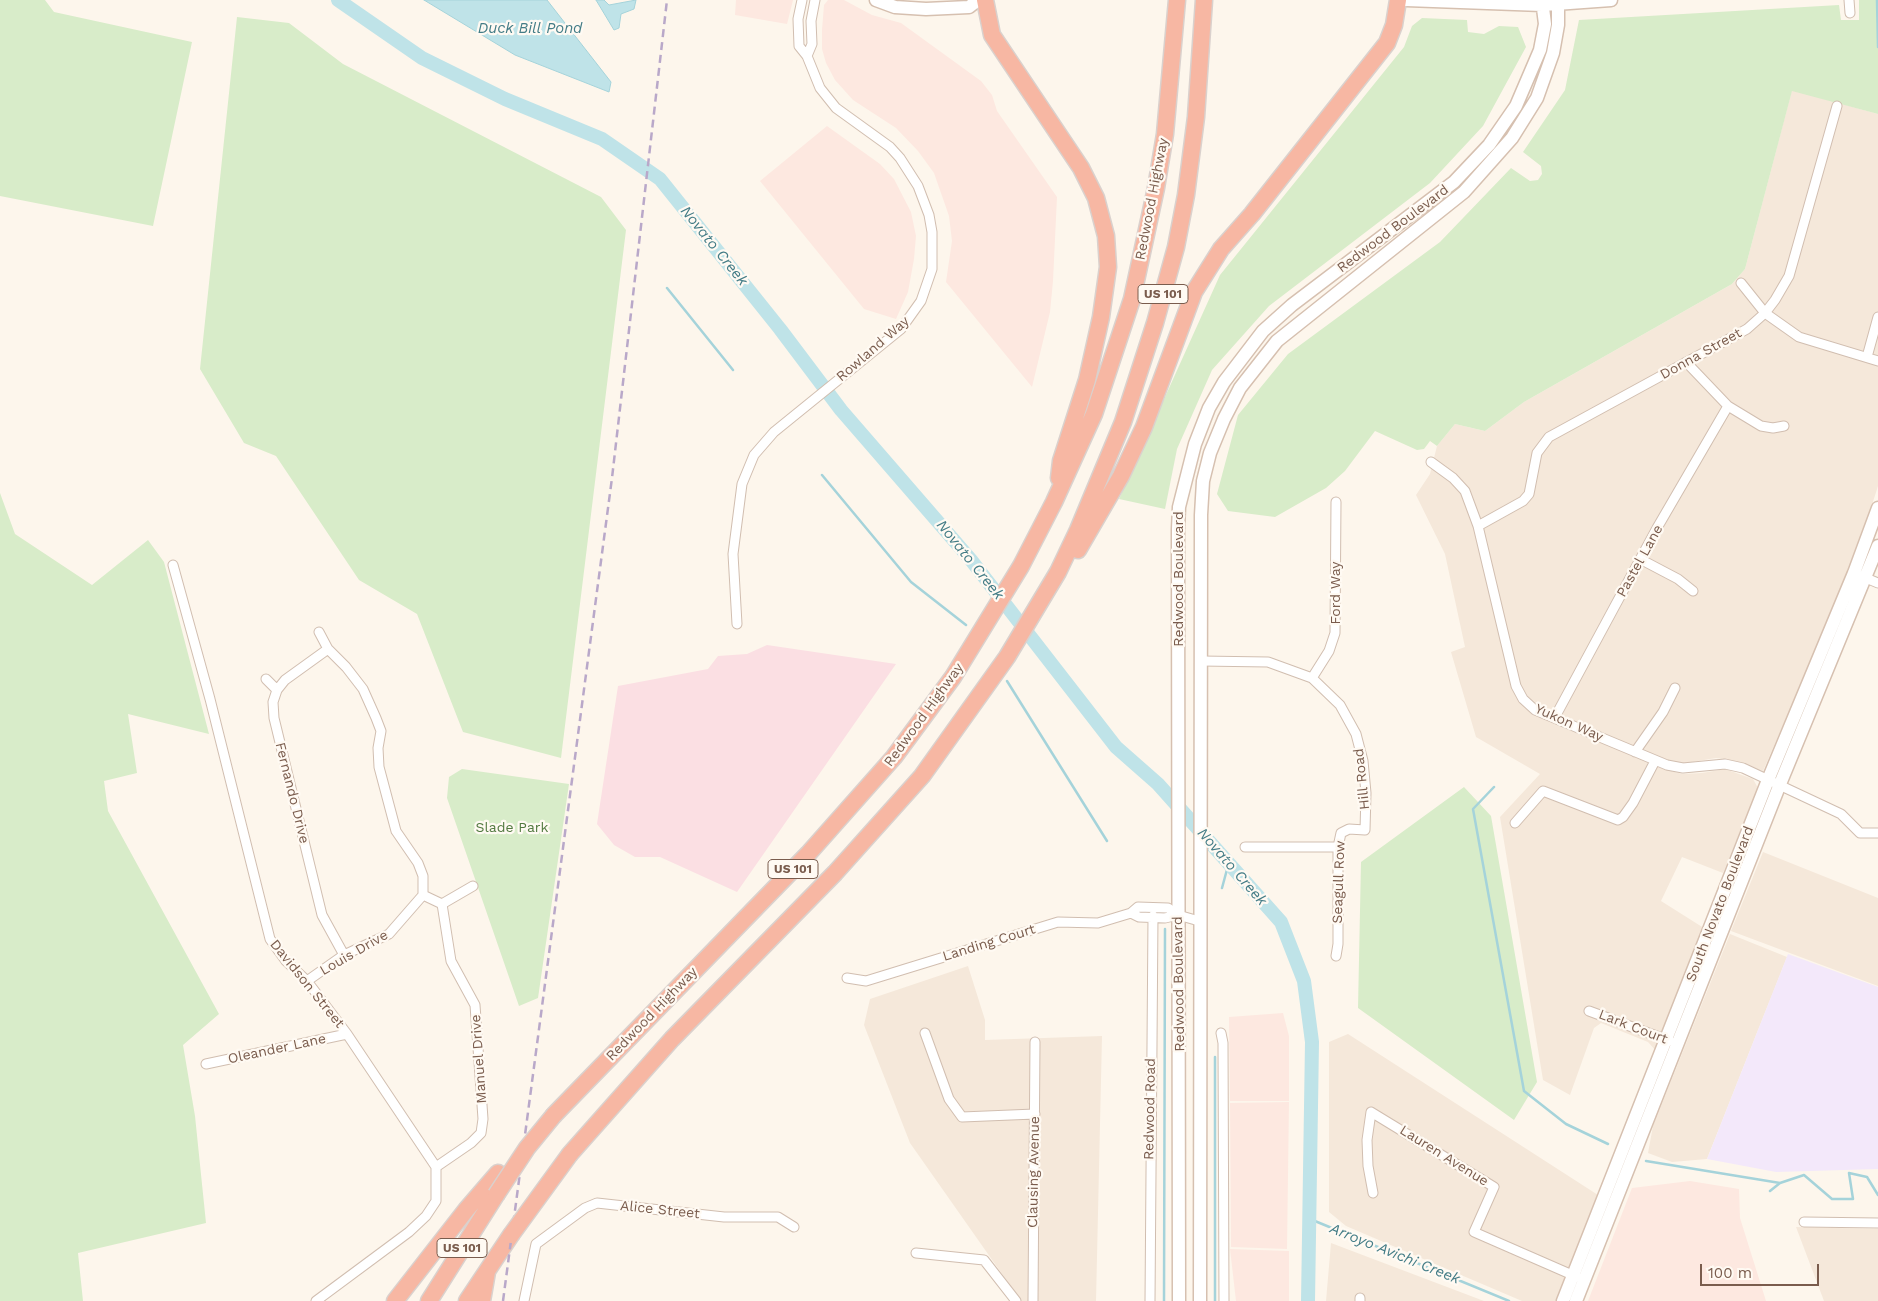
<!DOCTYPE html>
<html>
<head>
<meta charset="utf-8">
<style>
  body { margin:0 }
  #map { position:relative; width:1878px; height:1301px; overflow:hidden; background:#fdf6ec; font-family:"Work Sans",sans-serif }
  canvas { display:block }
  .scale { position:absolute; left:1700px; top:1264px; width:119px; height:22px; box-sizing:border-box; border:2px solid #7a5c4d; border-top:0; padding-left:6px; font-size:15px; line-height:18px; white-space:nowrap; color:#7a5c4d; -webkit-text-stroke:4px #fffaf3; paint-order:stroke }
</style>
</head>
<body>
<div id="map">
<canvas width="1878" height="1301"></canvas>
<div class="scale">100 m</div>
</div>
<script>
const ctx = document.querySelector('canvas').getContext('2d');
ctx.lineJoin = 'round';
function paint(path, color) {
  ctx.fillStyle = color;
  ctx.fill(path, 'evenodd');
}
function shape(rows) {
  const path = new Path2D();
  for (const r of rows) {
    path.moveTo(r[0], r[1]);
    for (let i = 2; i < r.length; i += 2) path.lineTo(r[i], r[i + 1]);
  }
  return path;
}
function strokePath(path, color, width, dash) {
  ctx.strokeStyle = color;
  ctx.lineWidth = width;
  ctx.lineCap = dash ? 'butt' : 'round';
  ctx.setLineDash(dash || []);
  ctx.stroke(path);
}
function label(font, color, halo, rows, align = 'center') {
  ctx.font = font + ' "Work Sans",sans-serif';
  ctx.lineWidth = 4.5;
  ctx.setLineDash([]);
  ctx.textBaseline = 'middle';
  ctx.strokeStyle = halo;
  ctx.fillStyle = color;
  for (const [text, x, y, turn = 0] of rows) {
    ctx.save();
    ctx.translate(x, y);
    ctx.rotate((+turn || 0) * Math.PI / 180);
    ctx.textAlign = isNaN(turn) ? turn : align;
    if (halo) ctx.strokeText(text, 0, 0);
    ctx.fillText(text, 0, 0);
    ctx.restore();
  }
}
const residential = shape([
  [1792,90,1878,114,1878,486,1853,564,1763,771,1731,760,1716,758,1680,764,1653,755,1647,764,1682,774,1702,773,1725,769,1753,779,1758,788,1723,873,1682,857,1661,901,1707,930,1656,1051,1648,1042,1601,1023,1594,1028,1570,1095,1543,1080,1500,817,1540,774,1476,737,1451,652,1465,647,1445,554,1416,495,1430,474,1437,446,1455,424,1485,431,1524,402,1732,284,1745,269],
  [1763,852,1878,898,1878,986,1731,931],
  [1730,934,1787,957,1707,1159,1672,1162,1648,1153,1653,1126],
  [968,966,985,1020,985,1040,1102,1036,1096,1301,1021,1301,910,1143,864,1025,870,999],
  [1348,1034,1598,1195,1557,1301,1522,1301,1346,1226,1329,1212,1329,1042],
  [1796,1227,1878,1229,1878,1301,1824,1301],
  [1331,1243,1484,1301,1326,1301]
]);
const commercial = shape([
  [736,0,793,0,787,24,735,15],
  [828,0,844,0,872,15,901,23,981,81,992,95,997,111,1057,197,1053,281,1050,312,1032,387,946,282,952,241,949,216,934,173,918,151,896,128,853,100,835,80,826,63,822,49,822,30,824,5],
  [827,126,880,164,894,179,911,212,916,236,914,259,908,292,896,319,864,309,760,181],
  [1283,1013,1289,1036,1289,1101,1230,1101,1229,1017],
  [1289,1102,1287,1249,1231,1247,1230,1103],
  [1690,1181,1739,1189,1740,1218,1766,1301,1588,1301,1632,1188],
  [1230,1249,1289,1251,1289,1301,1236,1301]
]);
const education = shape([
  [1788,954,1878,987,1878,1169,1776,1172,1707,1159]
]);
const medical = shape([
  [767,645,896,664,737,892,660,857,635,857,614,845,597,824,618,686,708,669,718,656,747,654]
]);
const green = shape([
  [0,0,45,0,54,12,192,42,153,226,0,196],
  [1859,0,1878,0,1878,114,1792,91,1745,269,1732,284,1524,402,1485,431,1455,424,1437,446,1430,441,1424,449,1417,450,1375,431,1345,471,1326,488,1275,517,1228,511,1217,494,1238,415,1288,354,1440,242,1511,168,1530,181,1538,180,1542,174,1541,166,1523,152,1565,90,1579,20,1839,5,1841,20,1859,20],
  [237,17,289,23,343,64,601,197,626,230,561,758,463,732,417,614,359,580,276,456,244,443,200,369],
  [1422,18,1467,20,1468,32,1484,34,1499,26,1518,27,1526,47,1483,126,1430,183,1269,306,1212,370,1177,449,1165,509,1119,499,1220,275,1404,47,1412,26],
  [0,493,15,534,92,585,148,540,164,562,209,734,128,714,137,773,104,781,108,811,219,1014,183,1045,195,1116,206,1223,78,1253,83,1301,0,1301],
  [462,769,569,784,538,998,519,1006,447,798,449,777],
  [1464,787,1491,816,1537,1082,1514,1120,1358,1008,1361,862]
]);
const water = shape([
  [424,0,547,0,611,82,609,92,515,55,424,0],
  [596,0,604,0,609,5,636,0,634,9,621,14,619,28,614,30,596,0]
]);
const stream = shape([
  [1877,0,1878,47],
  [667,288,733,370],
  [822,475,911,582,966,625],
  [1007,681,1107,841],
  [1494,787,1473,809,1524,1091,1566,1124,1608,1144],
  [1222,888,1229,862],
  [1646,1161,1780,1183],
  [1770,1191,1780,1183,1804,1175,1832,1199,1853,1199,1849,1173,1867,1177,1878,1195],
  [1310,1219,1509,1301],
  [1164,1301,1165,929],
  [1215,1301,1215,1057]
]);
const river = shape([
  [338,0,422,58,505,99,602,139,660,179,780,329,841,410,971,560,1116,747,1158,784,1281,922,1304,981,1312,1042,1308,1301]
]);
const street = shape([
  [1849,0,1850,13],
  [807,56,812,44,811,21,815,0],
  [1741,283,1765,313,1799,337,1878,361],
  [1867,357,1878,317],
  [1686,362,1728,406,1761,426,1773,428,1784,426],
  [1431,462,1453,478,1465,491,1478,526,1516,686,1523,699,1535,710,1667,765,1683,768,1725,764,1743,768,1841,814,1860,833,1878,833],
  [1478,526,1523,501,1529,494,1537,453,1549,437,1747,329,1765,313,1775,300,1789,276,1837,106],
  [1640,559,1678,579,1693,591],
  [173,565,210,699,270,939,286,961,307,981,347,1034,436,1167,436,1201,426,1216,409,1232,316,1301],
  [1861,576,1878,583],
  [737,624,733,554,742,484,754,455,774,432,901,329,921,301,932,269,932,232,929,215,918,186,900,158,890,147,836,108,820,88,807,56,799,46,798,19,802,0],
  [328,649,285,680,277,690,273,702,274,718,322,915,344,955],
  [1201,661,1268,662,1312,678,1340,705,1356,734,1363,761,1366,793,1365,830,1349,829,1341,833,1338,847,1338,944,1336,956],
  [1312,678,1329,651,1335,633,1336,502],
  [266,679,277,690],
  [1555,717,1657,528,1728,406],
  [1635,752,1663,712,1675,688],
  [1515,823,1543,791,1618,820,1623,817,1633,803,1655,761],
  [1245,847,1338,847],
  [423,895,442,904,451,961,475,1005,483,1119,481,1133,471,1143,436,1167],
  [442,904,473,886],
  [1131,913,1139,917,1165,918,1178,915],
  [847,978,866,981,1058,922,1098,923,1131,913,1138,907,1168,908,1178,915,1199,921],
  [307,981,344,955,389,934,423,895,423,876,418,863,396,831,379,767,378,748,381,731,376,718,363,689,346,667,328,649,319,632],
  [1589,1011,1670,1041],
  [925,1033,949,1099,962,1117,1035,1114],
  [1221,1033,1223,1043,1224,1301],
  [206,1064,347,1034],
  [1373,1193,1368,1166,1367,1140,1371,1112,1494,1187,1474,1232,1577,1277],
  [1804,1222,1878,1223],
  [916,1253,984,1260,1016,1301],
  [524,1301,536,1244,585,1208,597,1203,724,1217,778,1217,794,1227],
  [1033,1301,1035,1042],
  [1150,1301,1153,916],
  [1360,1301,1360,1298]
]);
const secondary = shape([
  [876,0,895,7,926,9,969,7,978,0],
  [1406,0,1542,5,1611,0],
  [1179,1301,1178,529,1179,507,1195,444,1209,408,1224,382,1263,331,1292,305,1454,182,1489,145,1516,106,1540,50,1545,24,1542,0],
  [1200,1301,1201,515,1203,481,1210,453,1224,419,1240,388,1277,341,1464,192,1512,138,1537,98,1553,53,1558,25,1558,0],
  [1563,1301,1768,780,1854,573,1878,508],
  [1576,1301,1780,784,1878,546]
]);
const highway = shape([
  [985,0,992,35,1081,168,1096,198,1106,236,1108,267,1101,317,1087,380,1061,461,1059,478],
  [1078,550,1121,476,1144,427,1194,292,1221,249,1252,214,1387,43,1394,25,1398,0],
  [554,1115,808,854,894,757,953,677,1021,566,1054,502,1094,414,1132,299,1156,188,1165,134,1177,0],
  [570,1154,672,1039,835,873,922,776,1007,657,1058,572,1078,530,1123,422,1155,323,1176,247,1186,195,1196,117,1204,0],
  [395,1301,466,1210,498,1173],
  [429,1301,496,1195],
  [467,1301,511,1235],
  [482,1301,487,1272]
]);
const rail = shape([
  [503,1301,612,478,667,0]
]);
const highwayBridge = shape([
  [496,1195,527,1148,554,1115],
  [511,1235,570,1154]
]);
const shields = [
  [1163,294,50],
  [793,869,50],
  [462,1248,50]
];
const shieldNames = [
  ["US 101",1163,294],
  ["US 101",793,869],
  ["US 101",462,1248]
];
const streetNames = [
  ["Redwood Highway",1152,199,-79],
  ["Redwood Boulevard",1393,229,-37],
  ["Rowland Way",873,349,-41],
  ["Donna Street",1701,354,-29],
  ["Pastel Lane",1640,561,-61],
  ["Redwood Boulevard",1179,579,-90],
  ["Ford Way",1336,593,-90],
  ["Redwood Highway",924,715,-54],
  ["Yukon Way",1569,723,24],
  ["Hill Road",1362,779,-96],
  ["Fernando Drive",292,793,76],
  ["Seagull Row",1339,882,-88],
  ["South Novato Boulevard",1720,904,-69],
  ["Landing Court",989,943,-17],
  ["Louis Drive",354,953,-30],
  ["Davidson Street",307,984,51],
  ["Redwood Boulevard",1179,984,-91],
  ["Redwood Highway",652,1014,-46],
  ["Lark Court",1633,1027,21],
  ["Oleander Lane",277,1049,-12],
  ["Manuel Drive",479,1059,-94],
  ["Redwood Road",1150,1109,-89],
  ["Lauren Avenue",1444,1156,32],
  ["Clausing Avenue",1034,1172,-89],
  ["Alice Street",660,1210,6]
];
const parkNames = [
  ["Slade Park",512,828]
];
const waterNames = [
  ["Duck Bill Pond",530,29],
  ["Novato Creek",714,246,51],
  ["Novato Creek",970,560,51],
  ["Novato Creek",1232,867,49],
  ["Arroyo Avichi Creek",1395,1254,22]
];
paint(residential, '#f5e8da');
paint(commercial, '#fde8e0');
paint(education, '#f3e8fa');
paint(medical, '#fbdfe3');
paint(green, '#d8ecc9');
paint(water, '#bfe3e8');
strokePath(water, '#a5d3da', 1);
strokePath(stream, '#a5d3da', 2.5);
strokePath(river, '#bfe3e8', 14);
strokePath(street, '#d1beb0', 11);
strokePath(secondary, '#d6c0b0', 15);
strokePath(highway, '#dad1cd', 19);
strokePath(street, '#fff', 9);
strokePath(secondary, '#fff', 12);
strokePath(highway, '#f7b7a3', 16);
strokePath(rail, '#b9a8c9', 2.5, [8, 5]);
strokePath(highwayBridge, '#dad1cd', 19, []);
strokePath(highwayBridge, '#f7b7a3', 16);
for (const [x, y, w] of shields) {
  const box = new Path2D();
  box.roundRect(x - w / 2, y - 9.5, w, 19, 4);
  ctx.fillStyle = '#fffaf3';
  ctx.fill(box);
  strokePath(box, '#7a5c4d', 1);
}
label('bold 12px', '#7a5c4d', null, shieldNames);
label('14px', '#7a5c4d', '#fffaf3', streetNames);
label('14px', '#537a41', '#fffaf3', parkNames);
label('italic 15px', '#437c86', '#fffaf3', waterNames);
</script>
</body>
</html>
